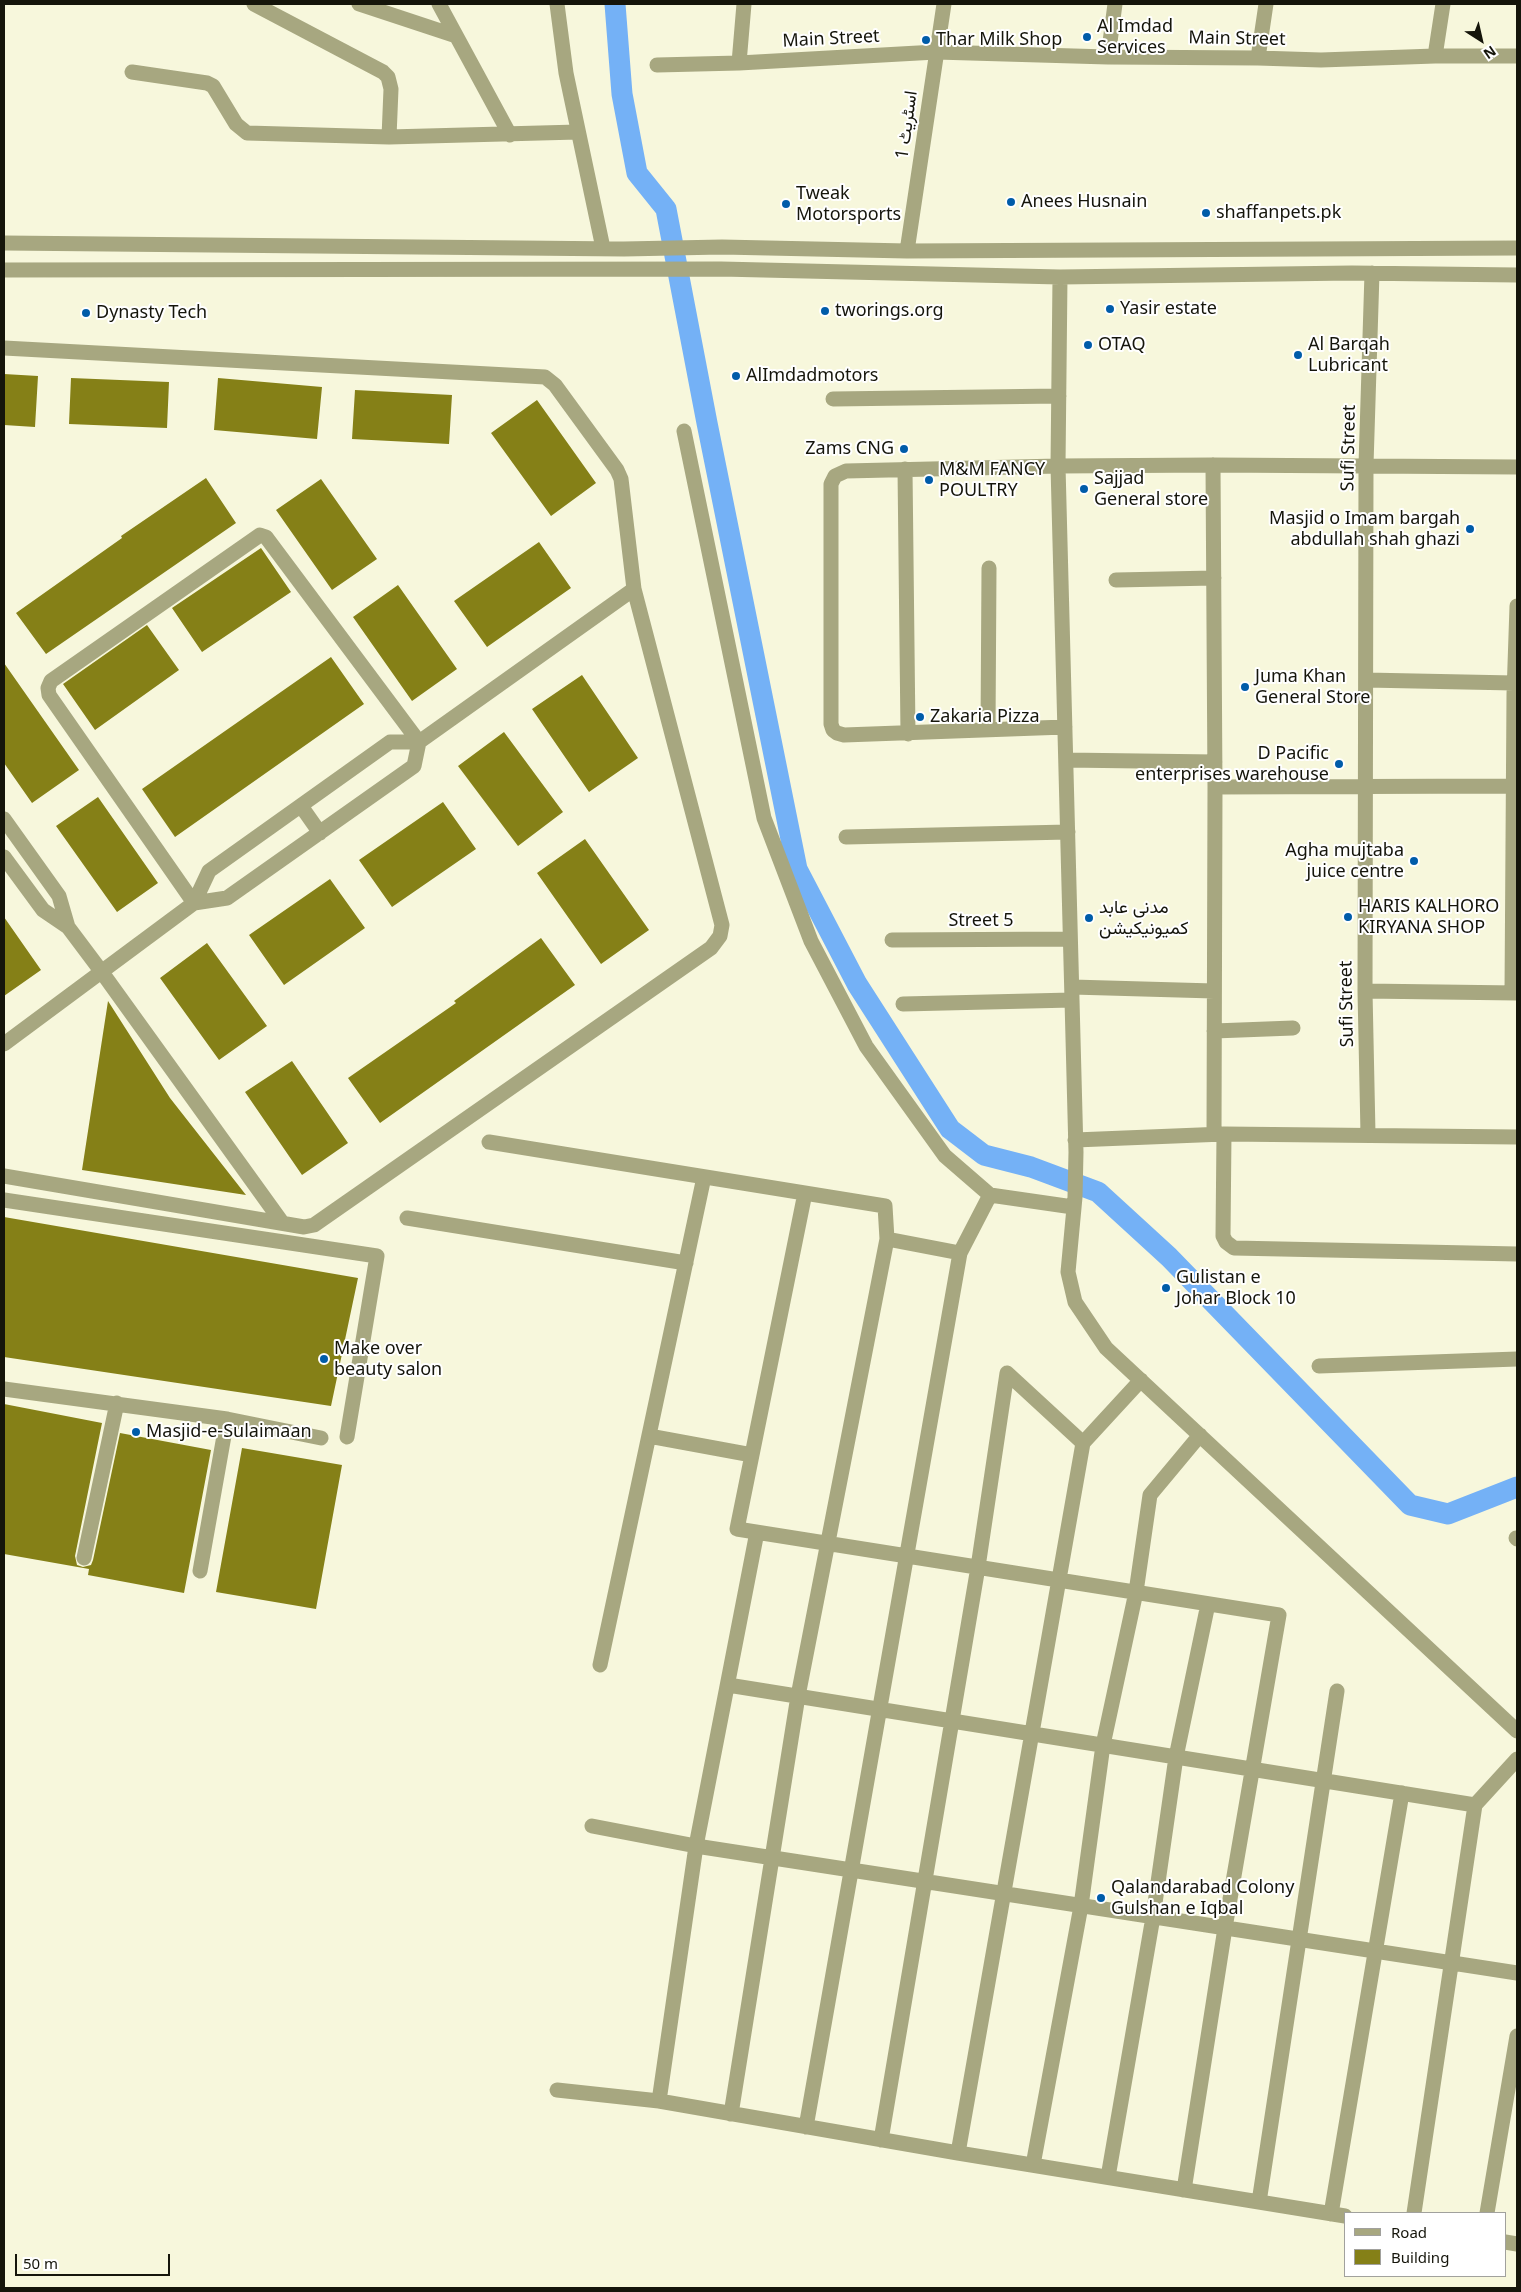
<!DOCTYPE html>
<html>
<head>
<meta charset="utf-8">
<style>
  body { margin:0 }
  #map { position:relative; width:1521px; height:2292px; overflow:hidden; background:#f7f7dc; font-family:"Noto Sans",sans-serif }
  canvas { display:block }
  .frame { position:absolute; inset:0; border:5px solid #15150b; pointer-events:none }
  .legend { position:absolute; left:1344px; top:2212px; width:162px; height:65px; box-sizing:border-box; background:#fff; border:1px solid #a1a19d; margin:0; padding:6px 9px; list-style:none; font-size:15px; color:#15150b }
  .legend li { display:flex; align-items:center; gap:10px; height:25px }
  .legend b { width:25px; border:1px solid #a1a19d }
  .north { position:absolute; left:1456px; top:15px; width:50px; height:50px; -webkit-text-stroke:4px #fff; paint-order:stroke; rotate:145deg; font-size:14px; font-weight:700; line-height:20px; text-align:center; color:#15150b }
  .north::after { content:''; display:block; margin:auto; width:18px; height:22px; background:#15150b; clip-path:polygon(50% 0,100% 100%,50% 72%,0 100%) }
  .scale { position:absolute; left:15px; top:2254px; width:155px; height:22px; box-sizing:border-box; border:2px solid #15150b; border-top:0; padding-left:6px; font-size:15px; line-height:18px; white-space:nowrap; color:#15150b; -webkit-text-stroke:4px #fff; paint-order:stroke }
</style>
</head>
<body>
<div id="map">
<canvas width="1521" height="2292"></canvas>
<div class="frame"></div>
<ul class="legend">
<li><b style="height:6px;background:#a7a780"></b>Road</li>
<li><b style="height:14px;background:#858017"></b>Building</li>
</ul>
<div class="north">N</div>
<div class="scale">50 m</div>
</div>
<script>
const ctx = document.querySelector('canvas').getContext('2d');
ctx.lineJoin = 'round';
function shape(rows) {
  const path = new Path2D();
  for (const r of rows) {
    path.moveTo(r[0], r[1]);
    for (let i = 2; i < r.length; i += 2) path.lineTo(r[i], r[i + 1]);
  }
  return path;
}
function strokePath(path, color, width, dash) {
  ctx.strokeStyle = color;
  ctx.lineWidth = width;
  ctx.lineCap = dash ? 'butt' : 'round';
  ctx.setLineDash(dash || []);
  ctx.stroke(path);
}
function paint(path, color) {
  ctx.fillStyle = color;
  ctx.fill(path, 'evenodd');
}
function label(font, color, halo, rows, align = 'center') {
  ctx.font = font + ' "Noto Sans",Vazirmatn,sans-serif';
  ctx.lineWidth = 4;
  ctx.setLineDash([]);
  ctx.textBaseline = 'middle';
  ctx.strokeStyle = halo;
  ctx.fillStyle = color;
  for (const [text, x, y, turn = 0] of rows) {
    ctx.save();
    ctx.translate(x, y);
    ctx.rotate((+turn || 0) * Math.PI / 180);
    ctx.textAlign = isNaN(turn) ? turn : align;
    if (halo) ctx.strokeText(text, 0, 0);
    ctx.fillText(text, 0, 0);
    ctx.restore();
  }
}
const canal = shape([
  [615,4,622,94,637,173,666,209,707,423,797,869,857,984,950,1129,984,1155,1031,1167,1098,1192,1169,1257,1410,1505,1448,1514,1517,1487]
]);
const building = shape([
  [4,374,38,376,35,427,4,425],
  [71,378,169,382,167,428,69,424],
  [218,378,322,387,317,439,214,430],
  [355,390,452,395,449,444,352,439],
  [537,400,596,483,551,516,491,433],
  [206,478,236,523,46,654,16,613,122,538,121,536],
  [321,479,377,559,332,590,276,510],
  [539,542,571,588,487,647,454,601],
  [261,548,291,592,202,652,172,608],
  [398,585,457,669,412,701,353,617],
  [147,625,179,670,95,730,63,684],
  [331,657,364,704,175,837,142,789],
  [4,663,79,770,32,803,4,763],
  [582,675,638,758,589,792,532,709],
  [504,732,563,812,518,846,458,766],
  [98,797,158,883,117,912,56,826],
  [443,802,476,849,392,907,359,860],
  [585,839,649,930,601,964,537,873],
  [330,879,365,928,284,985,249,935],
  [4,917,41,970,4,996],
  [541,938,575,985,380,1123,348,1078,456,1003,454,1001],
  [207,943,267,1026,219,1060,160,978],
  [108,1001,170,1098,246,1195,82,1170],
  [292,1061,348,1143,302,1175,245,1092],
  [4,1217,358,1278,331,1406,4,1357],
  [4,1404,102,1423,75,1556,77,1565,83,1567,91,1565,93,1560,120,1433,211,1450,184,1593,88,1575,89,1569,4,1554],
  [242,1448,342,1465,316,1609,216,1592]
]);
const minor = shape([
  [254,4,383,72,388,77,391,89,389,137],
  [359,4,456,36],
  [439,4,510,135],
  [557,4,566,73,603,248],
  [1435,56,1443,4],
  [1108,57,1115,4],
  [1258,58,1266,4],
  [739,63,744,4],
  [657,65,739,63,936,52,1108,57,1258,58,1321,60,1435,56,1517,56],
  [132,72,207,83,213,86,236,124,247,133,389,137,578,132],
  [4,243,624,249,722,247,907,251,1517,248],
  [907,251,944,4],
  [4,270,721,269,1060,277,1352,273,1517,275],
  [1060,277,1058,466,1076,1152,1075,1197,1068,1272,1075,1302,1106,1348,1517,1731],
  [4,348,545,377,555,385,617,470,621,479,634,589,722,925,720,936,711,948,314,1225,304,1227,4,1176],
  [833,399,1059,396],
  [684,431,764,818,811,941,866,1046,945,1156,990,1195],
  [1213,465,1215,787,1214,1134],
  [905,469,908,734],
  [1116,580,1214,578],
  [1366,680,1514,683],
  [1065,727,844,735,837,733,833,730,831,724,831,484,835,476,846,471,1058,466,1213,465,1517,467],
  [988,730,989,568],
  [1066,760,1215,762],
  [1215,787,1513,786],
  [301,806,320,833],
  [4,819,59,896,68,927],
  [846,837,1068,832],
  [4,857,43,910,68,927,101,971,281,1221],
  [194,903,49,695,48,688,51,681,260,535,266,537,419,742],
  [194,903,209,871,390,742,419,742,634,589],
  [892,940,1070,939],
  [1072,987,1214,991],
  [1365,991,1517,993],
  [1512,992,1514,694,1517,606],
  [903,1004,1072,1000],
  [1214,1031,1293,1028],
  [4,1044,194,903,227,898,414,766,419,742],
  [1224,1134,1223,1236,1226,1242,1234,1248,1517,1254],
  [1368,1134,1365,991,1366,465,1372,273],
  [1075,1140,1224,1134,1517,1137],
  [489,1142,885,1206,887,1239,960,1253,990,1195,1073,1207],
  [805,1193,737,1529,1279,1615,1225,1928,1184,2190],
  [4,1200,377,1256,347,1437],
  [407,1218,686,1263],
  [1319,1366,1517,1359],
  [1007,1373,1083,1443],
  [4,1389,227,1419,321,1438],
  [649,1436,752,1455],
  [1516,1538,1517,1539],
  [84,1558,117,1403],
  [200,1571,227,1419],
  [600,1665,704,1177],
  [728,1685,1475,1805],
  [592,1826,696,1846,1517,1973],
  [557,2090,659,2101,958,2153,1345,2216],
  [659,2101,696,1846,757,1532],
  [731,2114,798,1696,887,1239],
  [806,2127,960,1253],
  [881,2140,978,1567,1007,1373],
  [958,2153,1083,1443,1141,1380],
  [1033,2165,1081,1906,1103,1745,1136,1592,1150,1495,1200,1435],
  [1108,2177,1153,1917,1176,1757,1208,1604],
  [1259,2202,1337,1691],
  [1414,2213,1475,1805,1517,1759],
  [1487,2213,1517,2036],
  [1331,2214,1402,1793],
  [1505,2242,1517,2244]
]);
const markers = [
  [1087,37,5,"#005ca9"],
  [926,40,5,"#005ca9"],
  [1011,202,5,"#005ca9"],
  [786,204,5,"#005ca9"],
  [1206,213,5,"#005ca9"],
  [1110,309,5,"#005ca9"],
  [825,311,5,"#005ca9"],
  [86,313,5,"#005ca9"],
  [1088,345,5,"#005ca9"],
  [1298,355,5,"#005ca9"],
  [736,376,5,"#005ca9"],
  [904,449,5,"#005ca9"],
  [929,480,5,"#005ca9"],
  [1084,489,5,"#005ca9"],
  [1470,529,5,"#005ca9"],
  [1245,687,5,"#005ca9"],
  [920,717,5,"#005ca9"],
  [1339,764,5,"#005ca9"],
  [1414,861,5,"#005ca9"],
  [1348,917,5,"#005ca9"],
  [1089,918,5,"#005ca9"],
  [1166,1288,5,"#005ca9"],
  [324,1359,5,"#005ca9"],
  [136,1432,5,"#005ca9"],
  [1101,1898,5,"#005ca9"]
];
const poiNames = [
  ["Al Imdad",1097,27],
  ["Services",1097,48],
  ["Thar Milk Shop",936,40],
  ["Tweak",796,194],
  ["Motorsports",796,215],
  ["Anees Husnain",1021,202],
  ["shaffanpets.pk",1216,213],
  ["Yasir estate",1120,309],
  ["tworings.org",835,311],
  ["Dynasty Tech",96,313],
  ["OTAQ",1098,345],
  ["Al Barqah",1308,345],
  ["Lubricant",1308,366],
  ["AlImdadmotors",746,376],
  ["Zams CNG",894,449,"right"],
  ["M&M FANCY",939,470],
  ["POULTRY",939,491],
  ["Sajjad",1094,479],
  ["General store",1094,500],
  ["Masjid o Imam bargah",1460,519,"right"],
  ["abdullah shah ghazi",1460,540,"right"],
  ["Juma Khan",1255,677],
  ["General Store",1255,698],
  ["Zakaria Pizza",930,717],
  ["D Pacific",1329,754,"right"],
  ["enterprises warehouse",1329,775,"right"],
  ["Agha mujtaba",1404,851,"right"],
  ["juice centre",1404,872,"right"],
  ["HARIS KALHORO",1358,907],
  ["KIRYANA SHOP",1358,928],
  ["مدنی عابد",1099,908],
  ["کمیونیکیشن",1099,929],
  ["Gulistan e",1176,1278],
  ["Johar Block 10",1176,1299],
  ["Make over",334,1349],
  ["beauty salon",334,1370],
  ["Masjid-e-Sulaimaan",146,1432],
  ["Qalandarabad Colony",1111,1888],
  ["Gulshan e Iqbal",1111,1909]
];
const streetNames = [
  ["Main Street",831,39,-3],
  ["Main Street",1237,39,1],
  ["اسٹریٹ 1",907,125,-82],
  ["Sufi Street",1349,448,-89],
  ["Street 5",981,921],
  ["Sufi Street",1347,1004,-91]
];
strokePath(canal, '#74b1f6', 21);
paint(building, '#858017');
strokePath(minor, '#a7a780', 15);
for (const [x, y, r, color] of markers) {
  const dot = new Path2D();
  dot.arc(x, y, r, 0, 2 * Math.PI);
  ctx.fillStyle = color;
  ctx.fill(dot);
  strokePath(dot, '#fff', 2);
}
label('18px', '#15150b', '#fff', poiNames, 'left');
label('18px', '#15150b', '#fff', streetNames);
</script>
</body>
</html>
